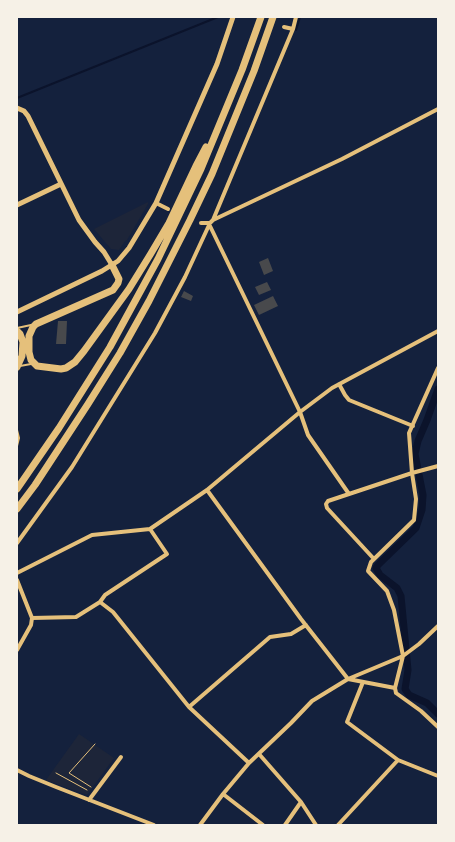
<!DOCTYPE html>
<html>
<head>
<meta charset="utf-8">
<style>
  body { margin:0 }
  #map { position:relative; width:455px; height:842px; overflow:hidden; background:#14213d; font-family:Inter,sans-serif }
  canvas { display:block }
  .frame { position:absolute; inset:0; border:18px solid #f6f1e7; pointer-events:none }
</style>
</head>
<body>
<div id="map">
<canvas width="455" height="842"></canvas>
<div class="frame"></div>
</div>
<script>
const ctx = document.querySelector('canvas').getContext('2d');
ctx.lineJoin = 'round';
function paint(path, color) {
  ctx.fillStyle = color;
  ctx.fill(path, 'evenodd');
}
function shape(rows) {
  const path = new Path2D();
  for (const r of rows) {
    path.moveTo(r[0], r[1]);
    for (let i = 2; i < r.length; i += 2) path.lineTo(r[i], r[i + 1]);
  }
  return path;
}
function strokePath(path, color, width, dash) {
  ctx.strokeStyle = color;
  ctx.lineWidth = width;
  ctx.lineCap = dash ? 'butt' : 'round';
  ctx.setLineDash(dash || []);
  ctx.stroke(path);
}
const green = shape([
  [148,202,148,204,127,240,125,241,119,250,111,249,94,229],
  [79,734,114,758,87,795,46,780]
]);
const stream = shape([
  [296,30,300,17],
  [17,98,218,17]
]);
const canal = shape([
  [438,389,427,420,418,441,415,454,423,495,422,510,416,528,378,565,376,568,380,575,397,588,401,596,408,670,405,689,409,695,427,703,438,714]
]);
const building = shape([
  [268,258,273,271,264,275,259,262],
  [267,282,271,290,259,295,255,287],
  [184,291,193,296,191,301,181,297],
  [273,296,278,306,259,315,254,305],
  [58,321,67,321,66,344,56,344]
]);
const path = shape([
  [56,773,87,790],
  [91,787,69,773,95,744]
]);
const service = shape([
  [17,328,31,325],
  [20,366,31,364],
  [17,430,19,438,17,446]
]);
const minor = shape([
  [284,27,293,29],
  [156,203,168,209],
  [213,220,342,159,438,109],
  [201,223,210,223],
  [210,226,300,412,308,435,349,494,412,473,438,466],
  [438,368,409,433,412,473,416,499,414,520,371,562,368,571,387,591,394,610,403,656,395,688,396,693,421,711,438,727],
  [339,384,345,395,349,400,413,426],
  [207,490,301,619,348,679,395,688],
  [349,494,328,501,326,504,327,508,374,559],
  [17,543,72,467,155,333,185,277,210,223,213,220,293,29,296,17],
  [17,573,92,535,150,529,207,490,300,412,332,388,438,331],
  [17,580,32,618,31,625,17,650],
  [100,602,113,612,189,707,249,763],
  [32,618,76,617,100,602,105,595,167,554,150,529],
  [363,682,347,722,398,760,438,776],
  [189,707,270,637,291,634,306,625],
  [259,754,301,802,316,825],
  [17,770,29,776,56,787,154,825],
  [223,794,263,825],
  [89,800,121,757],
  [200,825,223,794,249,763,291,723,312,701,348,679,403,656,419,644,438,626],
  [285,825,301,802],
  [338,825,398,760]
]);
const tertiary = shape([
  [17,108,24,111,28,116,79,220,95,242,104,252,112,265],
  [17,205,61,184],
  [17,312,102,271,118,261,129,248,156,203,217,64,233,17]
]);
const motorway = shape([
  [112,265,119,279,118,283,113,290,36,324,33,327,29,336,29,352,31,360,37,366,61,369,66,368,75,362,84,351,129,289,150,255,169,223,196,166,206,147],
  [17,331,20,334,23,342,22,356,17,367],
  [17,489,59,428,110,347,158,259,201,169,242,70,261,17],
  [17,509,35,485,88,404,120,353,149,301,190,220,212,174,254,71,273,17]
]);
paint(green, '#1d2539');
strokePath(stream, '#0b132b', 2);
strokePath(canal, '#0b132b', 7);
paint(building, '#48494c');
strokePath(path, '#e5c07b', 1);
strokePath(service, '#e5c07b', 2);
strokePath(minor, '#e5c07b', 4);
strokePath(tertiary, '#e5c07b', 5);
strokePath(motorway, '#e5c07b', 7);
</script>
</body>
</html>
